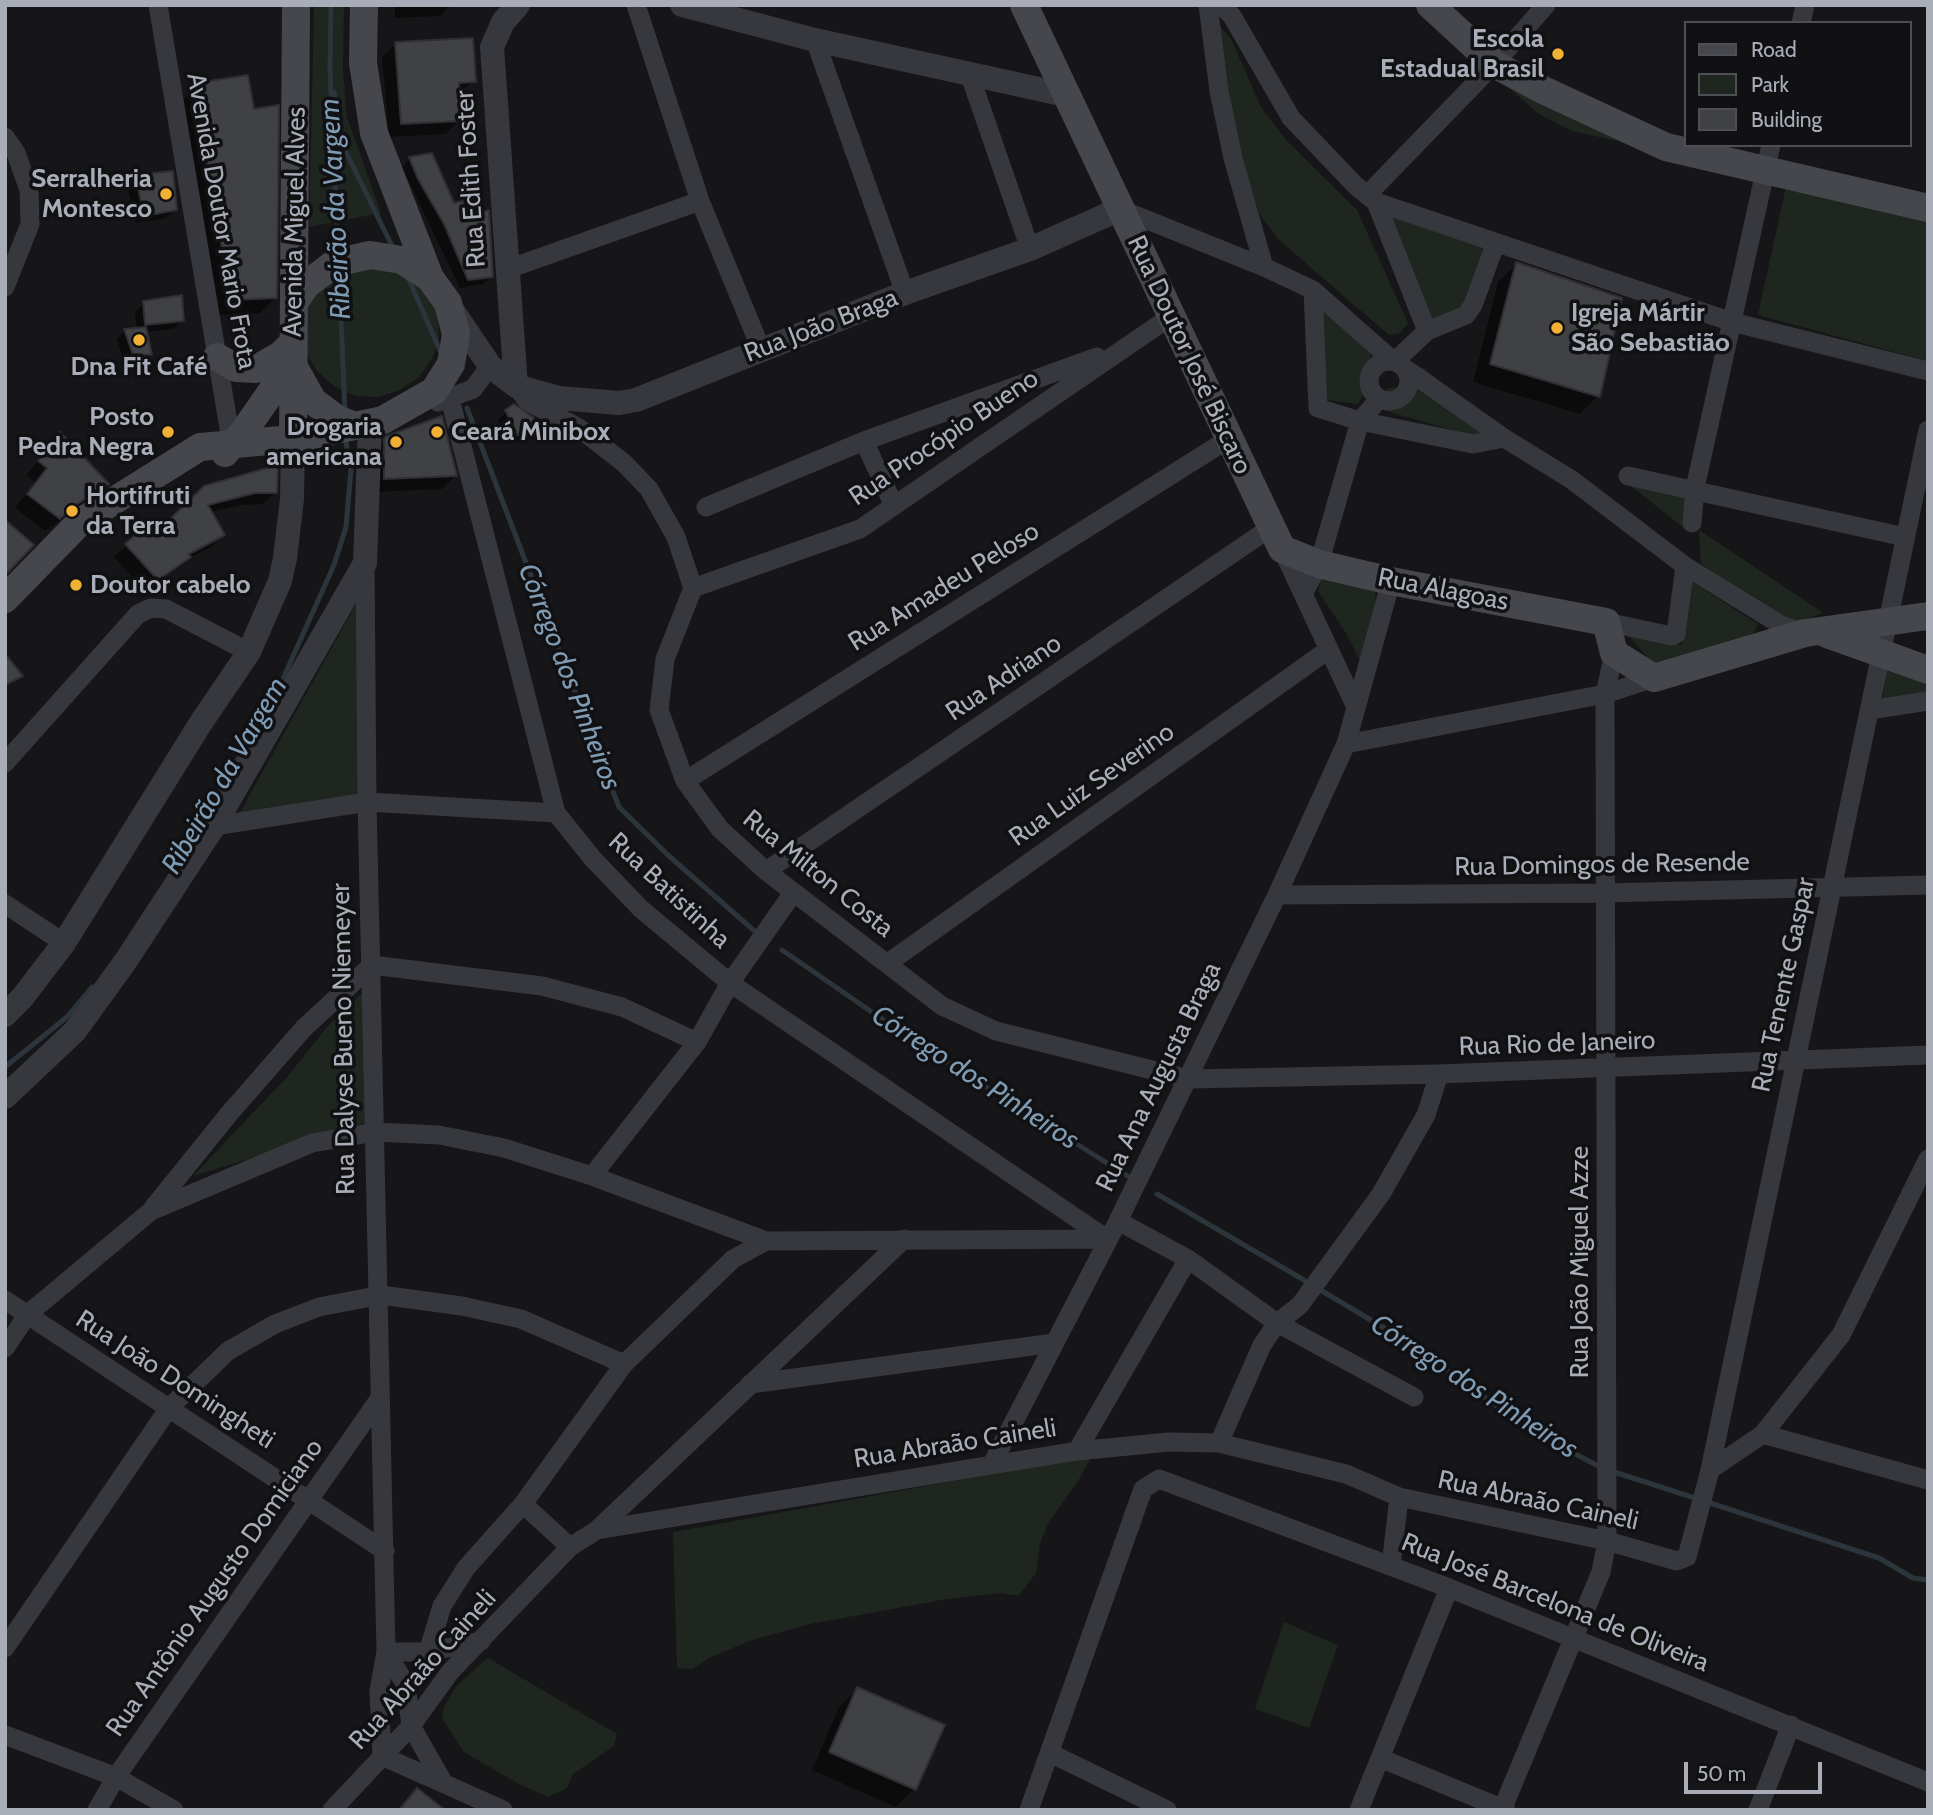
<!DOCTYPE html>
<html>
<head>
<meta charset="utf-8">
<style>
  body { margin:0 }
  #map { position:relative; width:1933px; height:1815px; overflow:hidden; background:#161618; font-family:Cabin,sans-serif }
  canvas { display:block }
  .frame { position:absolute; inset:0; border:7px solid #a8adb8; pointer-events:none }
  .legend { position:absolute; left:1684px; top:21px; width:228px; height:126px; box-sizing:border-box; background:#111113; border:2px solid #4d4f55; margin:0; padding:9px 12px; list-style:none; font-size:21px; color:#a8adb8 }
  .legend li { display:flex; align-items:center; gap:14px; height:35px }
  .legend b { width:35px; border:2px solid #4d4f55 }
  .scale { position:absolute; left:1684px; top:1762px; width:138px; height:32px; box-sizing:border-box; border:4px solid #a8adb8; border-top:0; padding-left:9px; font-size:21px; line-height:24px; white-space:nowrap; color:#a8adb8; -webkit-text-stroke:5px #111113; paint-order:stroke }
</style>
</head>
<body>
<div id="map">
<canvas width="1933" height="1815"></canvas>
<div class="frame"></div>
<ul class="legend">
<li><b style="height:9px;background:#45474d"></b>Road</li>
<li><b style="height:19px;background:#1e261f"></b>Park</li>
<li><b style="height:19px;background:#404145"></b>Building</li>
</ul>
<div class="scale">50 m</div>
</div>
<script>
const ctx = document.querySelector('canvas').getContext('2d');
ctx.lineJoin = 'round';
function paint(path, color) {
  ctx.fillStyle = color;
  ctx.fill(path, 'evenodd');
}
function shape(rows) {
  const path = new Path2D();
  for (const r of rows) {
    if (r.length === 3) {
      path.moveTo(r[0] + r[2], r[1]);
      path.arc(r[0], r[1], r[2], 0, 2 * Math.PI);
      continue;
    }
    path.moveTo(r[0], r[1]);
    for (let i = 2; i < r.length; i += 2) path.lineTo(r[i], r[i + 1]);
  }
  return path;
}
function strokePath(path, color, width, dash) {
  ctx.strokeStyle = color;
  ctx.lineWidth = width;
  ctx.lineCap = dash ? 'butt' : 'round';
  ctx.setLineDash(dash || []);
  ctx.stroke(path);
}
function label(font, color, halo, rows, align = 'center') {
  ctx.font = font + ' Cabin,sans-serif';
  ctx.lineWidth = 7;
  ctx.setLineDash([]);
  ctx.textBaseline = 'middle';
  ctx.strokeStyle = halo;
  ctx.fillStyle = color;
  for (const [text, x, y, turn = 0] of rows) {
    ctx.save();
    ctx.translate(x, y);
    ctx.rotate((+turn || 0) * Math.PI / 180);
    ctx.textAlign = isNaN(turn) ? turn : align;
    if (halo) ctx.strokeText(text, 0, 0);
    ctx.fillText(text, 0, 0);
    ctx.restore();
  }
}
const green = shape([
  [314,5,344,5,343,71,347,117,381,213,309,227],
  [1214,19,1231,39,1262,109,1288,142,1357,210,1408,323,1400,333,1389,335,1280,241,1260,215,1237,147],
  [1495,76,1676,154,1572,131,1539,114],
  [1787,182,1928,210,1928,361,1758,315],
  [1383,210,1490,247,1469,303,1429,324],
  [396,265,430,294,438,315,439,338,432,359,419,377,400,390,379,397,356,396,335,387,318,372,306,353,305,309,331,273],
  [1323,295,1370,350,1373,378,1358,404,1318,399],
  [1422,367,1501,431,1479,438,1366,405,1389,388,1408,386],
  [1622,479,1693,492,1685,529],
  [1699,530,1823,613,1799,621,1787,621,1701,564],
  [1323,574,1375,585,1376,604,1363,667,1346,633,1318,591],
  [1691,581,1758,624,1750,639,1655,666,1629,636,1682,645],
  [360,597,359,794,260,809,238,816],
  [1887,670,1928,685,1928,701,1882,702],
  [364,991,369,1122,193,1176,288,1076,327,1027],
  [1092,1456,1078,1481,1049,1522,1040,1543,1036,1573,1019,1596,1001,1593,947,1599,810,1624,752,1640,711,1657,693,1669,677,1668,673,1532],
  [1284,1622,1338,1645,1309,1728,1255,1709],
  [488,1658,617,1734,614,1746,573,1774,567,1788,548,1797,519,1784,464,1752,442,1718,444,1707,457,1685]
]);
const shadow = shape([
  [395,5,451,5,440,16,395,18],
  [396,44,474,81,458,94,459,120,446,134,389,137,382,57],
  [197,85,276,297,260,313,216,315,182,101],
  [410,159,453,205,463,220,492,276,483,284,460,288,402,167],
  [136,177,175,210,166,218,136,223,127,186],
  [1516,264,1598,396,1580,414,1473,382,1498,282],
  [144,303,182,320,174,329,145,332,150,354,142,363,124,363,117,339,125,330,137,330,135,312],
  [506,412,535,432,527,440,509,444,498,420],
  [60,435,107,484,94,497,45,531,15,508,35,482,26,475],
  [385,438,455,476,442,489,371,492,372,452],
  [205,487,276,492,263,504,241,505,210,512,223,535,211,547,183,561,145,591,114,557,155,520,163,529],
  [858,1689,914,1789,896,1807,812,1770,839,1707]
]);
const stream = shape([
  [331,5,330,70,338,252],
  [334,92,343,146,393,248],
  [339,272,345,413],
  [407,275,441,353],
  [467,408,619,807,669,856,759,935],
  [195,833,277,692,334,565,346,527,351,469,345,437],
  [782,950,924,1048,1134,1180],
  [5,1067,67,1017,92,987],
  [1157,1194,1309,1283],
  [1317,1288,1401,1338,1532,1431,1602,1468],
  [1611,1471,1698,1499],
  [1707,1502,1879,1558,1913,1578,1928,1580]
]);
const building = shape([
  [473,38,476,82,459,83,461,121,401,124,395,42,473,38],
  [248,75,254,109,279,105,277,298,231,300,201,129,197,83,248,75],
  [432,153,454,203,463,201,464,218,489,210,493,277,468,280,444,224,418,179,409,157,432,153],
  [173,171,177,210,144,216,135,175,173,171],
  [1516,262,1622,298,1600,397,1490,364,1516,262],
  [182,295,184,321,145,325,143,301,182,295],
  [146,327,152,355,133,355,124,329,146,327],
  [514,404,534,418,537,432,518,436,505,410,514,404],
  [442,416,457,476,384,479,384,437,442,416],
  [60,432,109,484,71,508,60,519,27,494,47,468,38,461,60,432],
  [278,465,277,493,255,493,208,505,225,535,189,554,191,557,158,580,125,544,155,518,163,526,204,486,278,465],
  [5,520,34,545,5,575,5,520],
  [5,654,23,676,5,685,5,654],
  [857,1687,945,1725,916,1790,829,1752,857,1687],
  [417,1788,445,1810,399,1810,417,1788]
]);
const minor = shape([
  [158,5,232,446],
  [636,5,700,201,761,349],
  [1208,5,1219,91,1233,158,1264,267],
  [1221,5,1232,16,1291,118,1356,186,1376,202,1732,322,1928,371],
  [1801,23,1805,5],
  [815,40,905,293],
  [969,73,1030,249],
  [5,137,16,153,29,190,30,224,5,287],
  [1367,195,1494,64,1546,5],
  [1376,202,1427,331],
  [1120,209,1264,267,1313,290,1391,359],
  [508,269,700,201],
  [1313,290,1318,408,1360,421,1473,444,1504,438],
  [1395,361,1427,331,1466,315,1473,305,1495,245],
  [1389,381,20],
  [1406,369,1504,438,1572,480,1685,566,1781,625,1805,633],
  [516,386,527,401,579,428,624,463,649,489,676,537,693,588,665,659,659,710,685,781,720,829,766,871,942,1006,996,1031,1188,1079,1439,1074,1928,1055],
  [450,399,556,813,593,859,641,909,730,983,1107,1239],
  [438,402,473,389,490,366],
  [864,441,894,506],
  [1628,476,1905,537],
  [706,507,864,441,1097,357],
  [1692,523,1695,488,1771,145],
  [1282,549,1355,705],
  [365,563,367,802,386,1652,428,1652,481,1641],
  [693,588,860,529,1170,317],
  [1303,594,1319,564,1360,421,1379,399],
  [1606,622,1672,636,1676,634,1685,566],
  [1869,710,1928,701],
  [1346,744,1605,694,1654,678],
  [5,763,138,614,151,608,166,609,249,652],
  [685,781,1230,438],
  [214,826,367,802,556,813],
  [766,871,1270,528],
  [1277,895,1605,893,1928,885],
  [5,904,64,943],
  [888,963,1328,650],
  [592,1176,697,1042,730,983,793,893],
  [153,1208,228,1115,304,1028,372,965,542,986,622,1007,697,1042],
  [1118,1221,1188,1259,1277,1323,1414,1397],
  [5,1300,385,1551],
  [5,1348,28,1314,151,1211,312,1143,375,1132,439,1135,504,1148,592,1176,766,1241,1107,1239],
  [750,1384,1054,1343],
  [1763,1434,1928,1480],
  [1219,1443,1262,1345,1277,1323,1300,1305,1381,1194,1426,1115,1439,1074],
  [1077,1451,1188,1259],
  [992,1464,1118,1221,1277,895,1346,744,1391,581],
  [1710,1470,1763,1434,1841,1335,1928,1159],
  [523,1504,570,1547],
  [597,1530,904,1239],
  [1391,1566,1399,1497],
  [5,1648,169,1408,228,1351,275,1324,319,1307,381,1295,462,1306,521,1319,624,1364],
  [428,1652,442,1606,466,1568,523,1504,624,1364,733,1259,766,1241],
  [5,1735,116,1777,174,1810],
  [1050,1753,1167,1810],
  [1380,1758,1506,1810],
  [443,1782,411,1726,406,1685,386,1652,379,1691,382,1756,503,1810],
  [97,1810,116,1777,380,1398],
  [332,1810,411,1726,450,1672,570,1547,597,1530,1077,1451,1169,1442,1219,1443,1346,1474,1399,1497,1607,1541,1677,1561,1687,1557,1710,1470,1928,430],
  [1029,1810,1143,1489,1159,1479,1449,1588,1928,1782],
  [1359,1810,1449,1588],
  [1502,1810,1601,1572,1607,1541,1605,694,1614,653],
  [1758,1810,1791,1725]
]);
const tertiary = shape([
  [682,5,815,40,1066,95],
  [451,308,490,366,516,386,559,398,619,403,636,400,905,293,1030,249,1120,209],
  [516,386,492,47,503,22,518,5],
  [5,1015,22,998,64,943,202,721,249,652,280,581,285,558,292,499,293,439],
  [5,1097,75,1031,125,962,214,826,365,563,370,423]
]);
const secondary = shape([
  [364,5,363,63,374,133,430,278],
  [1024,5,1282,549,1319,564,1391,581,1606,622,1614,653,1654,678,1805,633,1928,616],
  [1430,5,1494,64,1541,89,1666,147,1928,208],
  [217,357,236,368,256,369,281,355,293,343],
  [294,367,313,401,337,419,355,426],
  [293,439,296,5],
  [225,453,242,434,292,362],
  [5,599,80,522,200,447,293,439,383,420,434,391,451,364,456,334,448,303,430,278,402,260,370,255,335,263,306,285,296,300],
  [1827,634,1928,670]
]);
const markers = [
  [1558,54,7,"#f2b134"],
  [166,194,7,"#f2b134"],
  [1557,328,7,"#f2b134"],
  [139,340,7,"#f2b134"],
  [168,432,7,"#f2b134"],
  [437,432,7,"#f2b134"],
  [396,442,7,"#f2b134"],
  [72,511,7,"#f2b134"],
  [76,585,7,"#f2b134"]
];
const poiNames = [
  ["Escola",1544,39],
  ["Estadual Brasil",1544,69],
  ["Serralheria",152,179],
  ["Montesco",152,209],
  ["Igreja Mártir",1571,313,"left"],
  ["São Sebastião",1571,343,"left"],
  ["Dna Fit Café",139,367,"center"],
  ["Posto",154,417],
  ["Pedra Negra",154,447],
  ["Drogaria",382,427],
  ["americana",382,457],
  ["Ceará Minibox",451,432,"left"],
  ["Hortifruti",86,496,"left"],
  ["da Terra",86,526,"left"],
  ["Doutor cabelo",90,585,"left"]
];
const streetNames = [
  ["Rua Edith Foster",471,179,-94],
  ["Avenida Doutor Mario Frota",221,221,80],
  ["Avenida Miguel Alves",295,222,-89],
  ["Rua João Braga",821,326,-21],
  ["Rua Doutor José Biscaro",1189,355,65],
  ["Rua Procópio Bueno",944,438,-34],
  ["Rua Amadeu Peloso",944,587,-32],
  ["Rua Alagoas",1443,590,11],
  ["Rua Adriano",1004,678,-34],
  ["Rua Luiz Severino",1092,785,-35],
  ["Rua Domingos de Resende",1602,865,-1],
  ["Rua Milton Costa",818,874,39],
  ["Rua Batistinha",669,891,43],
  ["Rua Tenente Gaspar",1784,985,-78],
  ["Rua Dalyse Bueno Niemeyer",344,1039,-91],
  ["Rua Rio de Janeiro",1557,1044,-2],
  ["Rua Ana Augusta Braga",1159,1077,-64],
  ["Rua João Miguel Azze",1580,1262,-90],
  ["Rua João Domingheti",175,1380,33],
  ["Rua Abraão Caineli",955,1444,-9],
  ["Rua Abraão Caineli",1538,1501,12],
  ["Rua Antônio Augusto Domiciano",215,1588,-55],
  ["Rua José Barcelona de Oliveira",1555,1603,22],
  ["Rua Abraão Caineli",423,1670,-48]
];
const waterNames = [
  ["Ribeirão da Vargem",336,209,-93],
  ["Córrego dos Pinheiros",569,677,69],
  ["Ribeirão da Vargem",225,776,-60],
  ["Córrego dos Pinheiros",975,1078,33],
  ["Córrego dos Pinheiros",1474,1387,33]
];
paint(green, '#1e261f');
paint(shadow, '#0007');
strokePath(stream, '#2c353c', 5);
paint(building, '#404145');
strokePath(building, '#303034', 2);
strokePath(minor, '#37383d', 19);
strokePath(tertiary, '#37383d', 24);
strokePath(secondary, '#45474d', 28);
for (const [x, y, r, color] of markers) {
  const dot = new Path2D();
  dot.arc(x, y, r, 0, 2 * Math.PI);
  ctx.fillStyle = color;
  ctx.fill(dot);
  strokePath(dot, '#111113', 2.5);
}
label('bold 26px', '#a8adb8', '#111113', poiNames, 'right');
label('26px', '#a8adb8', '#111113', streetNames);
label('italic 28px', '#7f9bb3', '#111113', waterNames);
</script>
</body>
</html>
